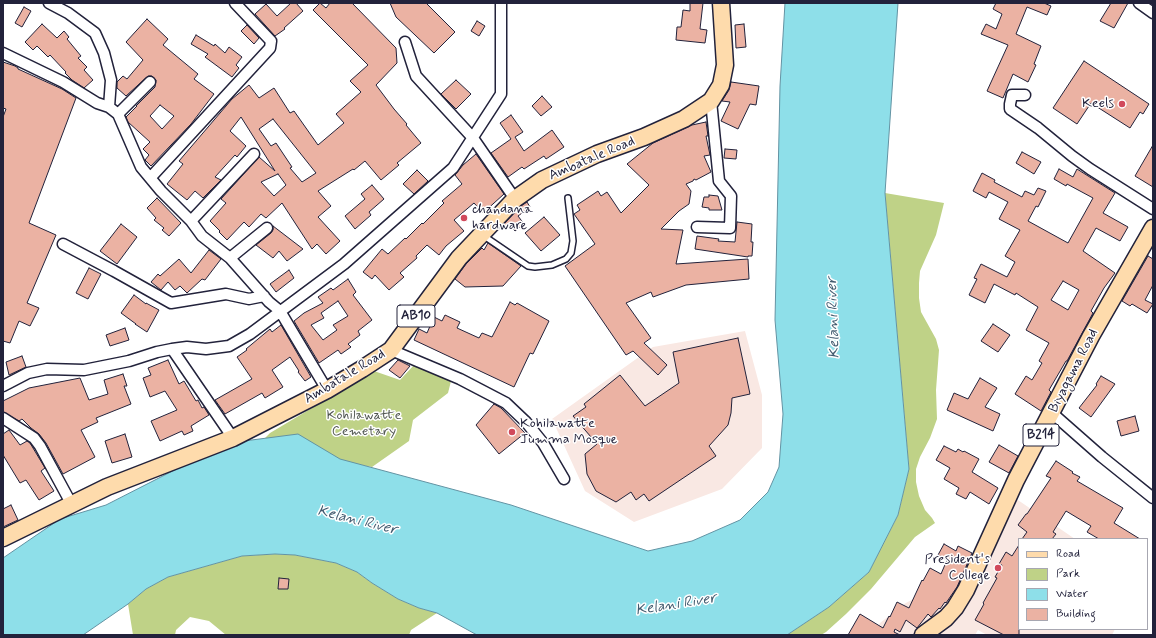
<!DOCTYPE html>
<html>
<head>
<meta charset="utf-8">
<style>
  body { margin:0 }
  #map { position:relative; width:1156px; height:638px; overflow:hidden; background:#fff; font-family:Mynerve,sans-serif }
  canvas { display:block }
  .frame { position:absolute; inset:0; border:4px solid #22223b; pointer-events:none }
  .legend { position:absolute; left:1018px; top:538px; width:130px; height:92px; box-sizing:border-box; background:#fff; border:1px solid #a7a7b1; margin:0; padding:5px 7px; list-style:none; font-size:12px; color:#22223b }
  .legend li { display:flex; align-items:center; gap:8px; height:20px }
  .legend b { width:20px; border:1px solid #a7a7b1 }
</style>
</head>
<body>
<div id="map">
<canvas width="1156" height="638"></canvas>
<div class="frame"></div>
<ul class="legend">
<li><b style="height:5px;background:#fedbac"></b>Road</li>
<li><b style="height:11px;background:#bfd287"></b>Park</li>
<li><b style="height:11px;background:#8edfe9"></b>Water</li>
<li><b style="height:11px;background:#ebb2a3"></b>Building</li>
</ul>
</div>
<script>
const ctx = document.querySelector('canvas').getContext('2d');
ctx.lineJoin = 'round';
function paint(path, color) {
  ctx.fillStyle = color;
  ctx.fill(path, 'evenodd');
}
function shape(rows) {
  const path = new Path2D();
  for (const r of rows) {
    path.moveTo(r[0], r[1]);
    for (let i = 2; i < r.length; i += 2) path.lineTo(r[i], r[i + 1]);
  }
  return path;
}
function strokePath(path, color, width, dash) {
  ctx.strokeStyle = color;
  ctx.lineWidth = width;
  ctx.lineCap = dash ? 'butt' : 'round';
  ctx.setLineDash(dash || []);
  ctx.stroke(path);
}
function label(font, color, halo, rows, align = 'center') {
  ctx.font = font + ' Mynerve,sans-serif';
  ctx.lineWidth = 3;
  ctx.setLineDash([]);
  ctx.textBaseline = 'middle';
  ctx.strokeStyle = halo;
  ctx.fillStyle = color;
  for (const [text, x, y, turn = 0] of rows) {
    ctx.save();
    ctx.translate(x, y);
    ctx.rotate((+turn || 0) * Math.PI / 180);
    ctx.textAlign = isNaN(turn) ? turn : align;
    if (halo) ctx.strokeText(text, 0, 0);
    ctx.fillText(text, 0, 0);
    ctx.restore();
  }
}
const built = shape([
  [745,331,762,395,762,448,722,489,634,522,585,491,552,419,653,347],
  [1012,496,1075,539,1019,539,1019,629,1115,629,1112,635,987,635,978,630,975,635,873,635,880,623,904,604,938,586,962,597]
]);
const green = shape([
  [885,193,944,203,936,235,920,271,919,283,919,298,921,312,936,339,939,350,936,390,937,419,930,438,920,457,916,469,916,482,919,496,925,510,932,518,935,523,915,537,871,589,846,614,826,632,821,635,787,635,829,607,869,572,898,515,909,469],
  [414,365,451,381,448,393,413,420,409,441,372,467,341,462,298,439,265,438,270,433,374,371,400,380],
  [275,554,295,555,336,563,357,572,372,583,398,599,419,608,437,613,411,630,409,635,226,635,209,621,190,617,176,630,175,635,133,635,128,604,146,589,168,577,242,556]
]);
const water = shape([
  [785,3,898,3,885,193,909,469,898,515,869,572,829,607,787,635,477,635,437,613,419,608,398,599,372,583,357,572,336,563,295,555,275,554,242,556,168,577,146,589,128,604,83,635,3,635,3,558,60,519,106,505,202,456,244,441,298,434,340,459,511,505,648,551,692,541,740,520,768,492,779,467,783,414,775,320,780,86,785,3]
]);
const building = shape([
  [291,3,296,3,303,11,284,28,285,29,275,36,255,14,266,4,277,16,291,3],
  [320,3,326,8,330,3,352,3,396,48,397,63,376,85,394,109,407,124,406,125,421,143,397,163,399,165,381,180,365,161,354,170,353,169,318,191,331,206,318,217,340,241,326,254,317,244,312,249,282,203,266,218,261,214,249,227,244,222,227,240,219,232,220,231,210,221,226,203,221,199,259,157,275,171,241,117,230,131,246,146,237,157,235,155,215,177,221,180,203,198,195,191,187,200,167,184,183,164,179,161,232,99,249,85,259,98,274,88,290,113,294,111,318,145,344,123,336,114,361,92,350,81,368,65,313,10,320,3],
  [273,119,316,173,302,182,290,168,292,167,276,143,271,146,259,129,273,119],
  [278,174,286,185,274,196,261,182,278,174],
  [390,3,426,3,455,32,434,53,396,17,390,3],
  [690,3,703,3,700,29,707,30,705,43,676,40,677,27,681,27,683,10,690,11,690,3],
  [996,3,1044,3,1051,6,1047,15,1027,7,1016,34,1041,46,1034,64,1036,65,1028,82,1013,74,1003,98,987,91,1008,45,981,34,986,24,996,29,1002,14,993,9,996,3],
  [1111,3,1128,3,1114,28,1100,21,1111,3],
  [24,7,31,11,22,27,15,23,24,7],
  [147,19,168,39,163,45,198,74,194,79,214,94,191,124,151,166,145,160,149,155,143,149,150,142,128,122,126,117,137,106,136,106,155,87,156,80,152,76,148,76,126,96,117,88,117,82,123,76,127,79,143,60,126,42,147,19],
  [160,105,174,116,162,129,150,116,160,105],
  [477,21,485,26,479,36,471,31,477,21],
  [42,24,57,38,64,31,69,37,67,39,81,56,78,58,87,67,84,70,93,80,84,88,72,80,65,73,66,72,50,55,48,57,37,46,33,50,25,42,42,24],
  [744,24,746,47,736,48,735,25,744,24],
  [247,25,259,38,254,44,241,31,247,25],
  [196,35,214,46,215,44,225,53,229,47,242,57,236,65,239,68,232,77,205,57,208,54,191,44,196,35],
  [1084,61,1149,104,1143,114,1140,112,1130,128,1091,103,1077,124,1053,108,1084,61],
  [3,62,15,66,18,68,18,69,62,89,76,98,29,223,56,235,27,303,39,308,30,326,19,321,10,343,3,341,3,117,6,109,3,108,3,62],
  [456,80,471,94,456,109,441,94,456,80],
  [731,82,759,86,756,105,750,104,738,129,721,121,730,102,722,101,729,90,731,82],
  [542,96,552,107,541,116,532,106,542,96],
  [511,115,523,132,515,137,524,151,552,130,564,147,546,159,544,156,524,169,522,167,508,177,491,153,511,139,500,123,511,115],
  [706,122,708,136,706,136,710,155,704,156,711,172,696,180,694,179,693,181,686,184,691,191,689,204,679,211,661,229,683,230,676,264,748,259,749,279,686,285,653,297,651,292,626,303,651,338,644,343,667,365,658,375,633,351,626,355,565,266,595,244,574,214,580,210,577,205,598,191,601,196,607,192,621,213,649,185,627,164,653,143,692,125,706,122],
  [1153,145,1153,187,1135,176,1153,145],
  [725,149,737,150,736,159,724,158,725,149],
  [1022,152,1041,162,1034,174,1016,163,1022,152],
  [476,154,504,194,483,213,474,203,454,220,464,231,446,246,439,255,427,245,416,256,417,258,400,273,404,277,389,290,375,275,372,279,363,272,382,249,388,254,405,238,406,239,422,223,423,224,444,203,442,201,462,184,455,175,463,165,476,154],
  [1059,169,1073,177,1077,169,1115,193,1103,213,1128,227,1120,241,1096,228,1083,251,1115,273,1104,288,1091,311,1093,313,1067,361,1066,361,1049,390,1051,392,1041,411,1015,394,1026,376,1032,380,1042,363,1039,361,1049,343,1026,330,1038,307,1016,293,1015,295,994,284,985,303,969,295,977,279,974,278,981,264,1007,277,1015,262,1005,256,1020,230,999,219,1008,202,989,192,986,198,973,191,982,173,995,180,994,182,1022,197,1025,191,1034,195,1038,188,1046,191,1038,207,1036,206,1028,221,1068,243,1093,198,1067,184,1066,186,1054,179,1059,169],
  [1063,281,1079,290,1068,310,1051,300,1063,281],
  [417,170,428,181,414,194,403,184,417,170],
  [372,185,384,199,369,212,371,215,355,229,345,216,365,199,361,194,372,185],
  [709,195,718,196,722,210,709,210,709,208,702,207,704,197,709,197,709,195],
  [157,198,181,223,169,236,162,230,164,228,154,220,156,218,147,208,157,198],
  [527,202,530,207,518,216,524,224,515,231,509,223,504,227,503,225,521,206,527,202],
  [544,217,560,235,541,251,525,233,544,217],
  [737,222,752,224,751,242,753,242,752,256,748,256,748,257,695,249,697,236,719,239,718,241,735,242,737,222],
  [121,224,137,237,117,264,100,251,121,224],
  [273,226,303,249,287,261,279,251,273,258,256,245,271,233,273,230,273,226],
  [488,243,521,266,503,286,465,287,455,279,466,264,482,248,484,250,488,243],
  [209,250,221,259,205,280,202,279,187,293,180,286,175,290,168,282,161,290,151,282,158,274,160,276,179,259,191,273,209,250],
  [1148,256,1153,259,1153,285,1145,300,1153,304,1147,313,1132,304,1130,306,1122,301,1148,256],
  [89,268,101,274,88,299,76,293,89,268],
  [289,270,294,278,276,292,270,284,289,270],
  [348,279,356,292,353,295,372,320,358,331,360,335,348,344,351,347,341,354,338,350,319,363,294,321,304,313,323,303,318,297,331,288,333,290,348,279],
  [338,301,348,316,333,325,337,330,323,340,311,325,324,318,321,313,338,301],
  [134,295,146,304,146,303,159,310,147,332,135,324,136,324,121,313,134,295],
  [510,302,515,305,517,303,549,321,533,354,530,353,514,387,414,340,419,329,427,333,434,317,442,321,445,315,460,322,457,328,479,338,482,333,492,337,510,302],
  [993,324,1010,335,998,352,981,341,993,324],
  [281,325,311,377,305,381,298,372,299,371,290,357,272,370,283,387,265,398,262,393,225,414,215,400,252,379,237,357,247,350,246,349,270,329,272,332,281,325],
  [125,328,129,340,110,346,106,335,125,328],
  [738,338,750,394,732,398,731,413,728,425,709,446,716,456,649,501,644,494,636,500,631,492,616,502,596,491,587,474,585,454,597,444,573,416,586,407,584,404,620,375,645,406,679,383,673,352,738,338],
  [22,356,26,367,9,375,6,362,22,356],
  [168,360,179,384,184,381,196,401,198,400,202,408,204,407,209,415,191,426,193,431,184,435,182,431,160,441,151,421,177,410,165,391,150,397,143,378,151,375,148,368,168,360],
  [398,360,410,366,400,378,389,370,398,360],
  [123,374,127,386,124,386,131,404,96,418,98,422,81,430,95,457,63,474,46,443,39,434,31,428,22,419,19,421,3,412,3,401,29,388,80,378,89,400,108,394,104,380,123,374],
  [1101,376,1115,384,1091,417,1079,408,1097,385,1096,384,1101,376],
  [980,378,997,388,985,407,1000,414,993,431,947,410,954,393,968,399,980,378],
  [494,404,501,408,525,433,499,454,476,425,494,404],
  [1135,416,1139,431,1121,436,1117,421,1135,416],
  [9,430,20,445,27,441,30,443,45,468,41,471,54,491,39,500,26,480,20,483,3,455,3,434,9,430],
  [125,434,132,457,112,463,105,441,125,434],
  [999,445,1018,456,1009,473,989,462,999,445],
  [944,446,956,452,958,449,963,452,964,451,979,459,972,472,998,488,989,504,970,492,966,499,956,494,959,488,944,479,950,468,936,460,944,446],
  [1056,461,1073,472,1072,473,1080,477,1077,481,1123,508,1114,523,1140,539,1099,539,1087,532,1091,526,1066,511,1053,532,1056,534,1052,539,1022,539,1027,532,1018,525,1026,514,1027,514,1051,478,1046,476,1056,461],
  [11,505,18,520,3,527,3,509,11,505],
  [944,544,956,551,958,546,972,553,957,587,946,603,945,602,940,609,939,608,931,617,928,614,917,628,906,620,900,632,895,629,894,632,900,635,848,635,860,614,883,628,889,616,890,617,897,602,909,608,922,580,923,581,930,568,941,574,947,560,938,555,944,544],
  [1019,545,1019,635,1004,635,975,620,984,604,983,603,997,578,995,577,1002,565,999,564,1006,552,1012,556,1019,545],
  [279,578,289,579,288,589,278,589,279,578]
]);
const service = shape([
  [484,236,528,266,535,267,552,265,566,259,571,253,573,241,568,198]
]);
const minor = shape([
  [49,3,68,13,95,33,104,53,111,80,109,107,118,114,141,167,161,191,191,221,202,236,230,258,269,302,280,311,327,390],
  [1139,3,1153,13],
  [405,42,416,76,473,138,515,199],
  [3,53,63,82,97,103,109,107],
  [1025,95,1012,95,1010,104,1010,109,1038,128,1072,156,1090,169,1153,209],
  [118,114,150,82],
  [151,177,270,48,271,41,235,3],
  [191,221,254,154],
  [697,227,730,228,731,196,719,181,711,101],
  [63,244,114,271,171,303,226,294,249,299,264,296],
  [230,258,267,228],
  [172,349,233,438],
  [391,350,460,379,506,403,526,422,543,443,564,479],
  [3,386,28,373,47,369,84,370,129,361,157,352,172,349,187,347,206,349,229,346,250,334,344,264,453,168,501,94,501,3],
  [1052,413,1102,457,1153,498],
  [3,418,34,438,40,446,72,505]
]);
const primary = shape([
  [3,538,107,487,233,438,327,390,362,369,391,350,459,258,515,199,542,180,597,154,644,137,684,119,711,101,721,85,725,65,721,3],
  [923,635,946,618,955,608,966,590,1016,480,1091,336,1153,228]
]);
const markers = [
  [1122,104,4,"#d1495b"],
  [464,218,4,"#d1495b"],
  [512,432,4,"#d1495b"],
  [998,568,4,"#d1495b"]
];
const shields = [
  [416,316,38],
  [1041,435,36]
];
const shieldNames = [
  ["AB10",416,316],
  ["B214",1041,435]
];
const poiNames = [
  ["Keels",1114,104],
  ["chandana",472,210,"left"],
  ["hardware",472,226,"left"],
  ["Kohilawatte",520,424,"left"],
  ["Jumma Mosque",520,440,"left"],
  ["President's",990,560],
  ["College",990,576]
];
const streetNames = [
  ["Ambatale Road",592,159,-23],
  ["Biyagama Road",1074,371,-63],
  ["Ambatale Road",345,377,-31]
];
const parkNames = [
  ["Kohilawatte",364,416],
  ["Cemetary",364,432]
];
const waterNames = [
  ["Kelani River",834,318,-92],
  ["Kelani River",357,521,14],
  ["Kelani River",676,605,-9]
];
paint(built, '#f9e8e3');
paint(green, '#bfd287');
paint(water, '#8edfe9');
strokePath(water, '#6393a3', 1);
paint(building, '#ebb2a3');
strokePath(building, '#22223b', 1);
strokePath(service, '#22223b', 8);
strokePath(minor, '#22223b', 13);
strokePath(primary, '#22223b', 19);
strokePath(service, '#fff', 5);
strokePath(minor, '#fff', 10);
strokePath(primary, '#fedbac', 16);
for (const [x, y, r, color] of markers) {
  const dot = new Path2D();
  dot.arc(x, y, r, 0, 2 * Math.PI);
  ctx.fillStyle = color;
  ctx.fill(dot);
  strokePath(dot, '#fff', 1.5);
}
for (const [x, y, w] of shields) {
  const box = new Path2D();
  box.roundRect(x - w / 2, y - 11, w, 22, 3);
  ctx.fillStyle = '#fff';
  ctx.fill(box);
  strokePath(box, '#22223b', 1);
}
label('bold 13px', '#22223b', null, shieldNames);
label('14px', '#22223b', '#fff', poiNames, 'right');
label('14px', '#22223b', '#fff', streetNames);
label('14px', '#515752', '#fff', parkNames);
label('italic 15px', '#425b6f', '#fff', waterNames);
</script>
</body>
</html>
